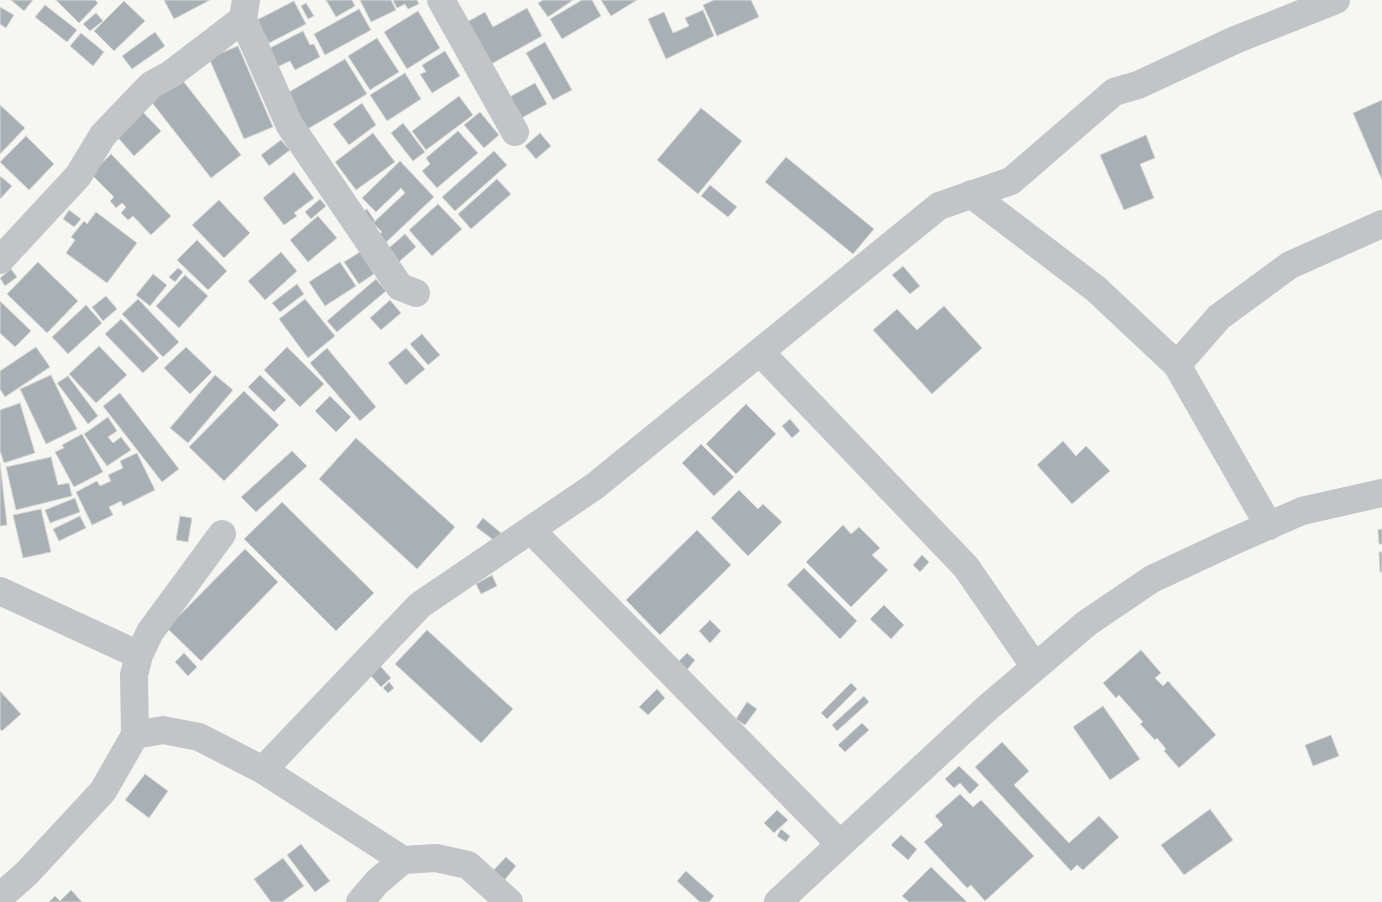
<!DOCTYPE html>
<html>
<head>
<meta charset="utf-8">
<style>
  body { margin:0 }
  canvas { display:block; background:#f6f6f3 }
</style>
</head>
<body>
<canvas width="1382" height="902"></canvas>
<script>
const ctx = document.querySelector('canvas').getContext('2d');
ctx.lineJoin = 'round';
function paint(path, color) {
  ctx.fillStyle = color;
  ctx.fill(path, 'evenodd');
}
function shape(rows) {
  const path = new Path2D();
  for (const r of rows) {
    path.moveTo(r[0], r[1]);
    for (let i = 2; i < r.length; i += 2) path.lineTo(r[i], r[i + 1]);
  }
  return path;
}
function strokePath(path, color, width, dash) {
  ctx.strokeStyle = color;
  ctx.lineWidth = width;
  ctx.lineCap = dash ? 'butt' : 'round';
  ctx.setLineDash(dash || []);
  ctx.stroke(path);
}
const building = shape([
  [11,0,33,0,24,11,11,0],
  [56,0,95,0,98,3,79,23,56,0],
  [164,0,210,0,174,19,164,0],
  [326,0,352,0,355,6,336,17,326,0],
  [360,0,391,0,396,10,371,22,360,0],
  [393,0,417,0,419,4,408,9,405,4,397,8,393,0],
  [543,0,573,0,548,17,538,3,543,0],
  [582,0,592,0,601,16,562,39,550,19,582,0],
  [601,0,637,0,611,16,601,0],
  [714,0,751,0,759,17,717,36,703,5,714,0],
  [124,1,145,21,114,51,94,31,124,1],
  [294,1,306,24,269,43,257,20,294,1],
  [306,3,314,16,308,19,301,6,306,3],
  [45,5,77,30,67,42,35,17,45,5],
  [0,7,14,15,6,28,0,24,0,7],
  [527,8,542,36,484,68,460,26,485,12,493,27,527,8],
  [359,9,371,30,325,55,314,34,359,9],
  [703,10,714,36,666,59,648,19,664,12,673,33,689,26,685,18,703,10],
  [418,11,440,48,407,69,384,32,418,11],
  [96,13,103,21,90,31,83,24,96,13],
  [303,31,310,45,314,44,320,57,295,70,290,61,277,67,268,49,303,31],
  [155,32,165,46,132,69,122,56,155,32],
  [81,33,104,52,93,66,70,46,81,33],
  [377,38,399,72,370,90,348,56,377,38],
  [545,42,572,90,553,100,526,53,545,42],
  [238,46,273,127,244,139,209,58,238,46],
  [445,51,460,76,432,93,420,74,426,72,422,65,445,51],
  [345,59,367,94,306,130,284,95,345,59],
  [405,73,421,99,387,121,370,95,405,73],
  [180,77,241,155,211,178,150,100,180,77],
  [535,83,547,104,516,121,504,100,535,83],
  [459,96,473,115,426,150,412,131,459,96],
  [1382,100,1382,180,1353,113,1382,100],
  [362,103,376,125,349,145,333,124,362,103],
  [0,105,25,128,0,154,0,105],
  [701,108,742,141,698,194,657,160,701,108],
  [140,109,161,131,134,156,114,133,140,109],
  [480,112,499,135,484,148,464,125,480,112],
  [403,123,425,152,413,161,391,133,403,123],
  [458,131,478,153,437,188,422,171,430,164,426,158,458,131],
  [373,133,395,162,356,190,335,162,373,133],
  [540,133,551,146,536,159,525,146,540,133],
  [1146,135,1155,158,1140,164,1154,198,1124,210,1100,155,1146,135],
  [26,136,54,164,29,190,0,162,26,136],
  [281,140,290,150,269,166,261,155,281,140],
  [494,151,507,165,455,211,442,197,494,151],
  [111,154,171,216,151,235,133,216,128,220,121,213,126,207,122,203,116,208,110,201,114,197,91,174,111,154],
  [786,157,874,229,853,254,765,182,786,157],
  [400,161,434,197,381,247,374,240,382,232,373,223,405,193,401,188,376,212,362,198,400,161],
  [294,172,314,198,294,213,297,216,284,225,263,198,294,172],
  [0,176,12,186,0,199,0,176],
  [497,179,511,194,471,229,458,214,497,179],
  [710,185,737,207,728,217,701,196,710,185],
  [320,199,326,206,311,219,305,212,320,199],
  [219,200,250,233,224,258,192,225,219,200],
  [438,204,462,229,432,256,409,230,438,204],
  [367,209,375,221,367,226,359,214,367,209],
  [69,210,81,219,74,227,63,219,69,210],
  [96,212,137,243,107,283,66,253,75,240,71,237,84,221,87,224,96,212],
  [318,216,337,238,308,262,290,240,318,216],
  [405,234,416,247,393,267,382,254,405,234],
  [197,240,227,271,208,290,177,260,197,240],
  [281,252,297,271,265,300,248,281,281,252],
  [360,252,374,274,359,284,344,262,360,252],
  [38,262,78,301,47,333,7,294,38,262],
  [340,262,356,286,325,306,309,282,340,262],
  [903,266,920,286,910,294,892,275,903,266],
  [178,268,183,272,175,282,169,277,178,268],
  [11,269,17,277,5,286,0,278,11,269],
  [153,274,167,285,150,306,136,295,153,274],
  [185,275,208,296,179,328,156,306,185,275],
  [376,279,386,291,337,332,327,321,376,279],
  [297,284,304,294,280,312,272,303,297,284],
  [106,296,117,309,103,321,92,307,106,296],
  [138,299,179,342,163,357,122,314,138,299],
  [305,299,335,336,308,358,279,319,305,299],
  [390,300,401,313,381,330,370,318,390,300],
  [0,301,31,331,15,347,0,333,0,301],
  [86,305,102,323,68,354,52,337,86,305],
  [944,306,982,348,932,394,873,330,897,309,917,330,944,306],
  [121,319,159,358,143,373,105,334,121,319],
  [422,334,440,355,428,365,410,344,422,334],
  [99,346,127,375,96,403,69,374,99,346],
  [36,347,50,367,5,397,0,389,0,371,36,347],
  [186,347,212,372,190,394,164,368,186,347],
  [287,347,324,384,300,407,264,370,287,347],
  [327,348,376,407,360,421,310,363,327,348],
  [406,348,425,369,406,385,388,363,406,348],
  [51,375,77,429,46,444,20,389,51,375],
  [215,375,233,390,188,443,170,428,215,375],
  [260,375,286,400,274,412,248,387,260,375],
  [68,376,98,416,88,424,57,383,68,376],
  [244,391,279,425,224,481,189,447,244,391],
  [120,393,179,469,162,482,103,406,120,393],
  [330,396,351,417,336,432,315,411,330,396],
  [20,403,35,453,4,463,0,451,0,410,20,403],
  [746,404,776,434,736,474,706,444,746,404],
  [108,417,117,431,108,437,113,443,121,437,131,450,107,466,84,434,108,417],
  [790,419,800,431,792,438,782,426,790,419],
  [82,434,103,472,74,487,55,452,64,448,62,445,82,434],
  [356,438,455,527,417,569,319,479,356,438],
  [1063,441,1076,456,1086,446,1110,471,1072,504,1037,465,1063,441],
  [701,444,734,477,714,496,682,463,701,444],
  [292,451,307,466,256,512,241,497,292,451],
  [137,453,155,490,123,506,121,501,109,507,113,515,92,525,76,492,97,481,100,486,111,481,108,475,123,468,120,461,137,453],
  [51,457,58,485,69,483,72,496,16,510,6,467,51,457],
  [0,463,7,525,0,526,0,463],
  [739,490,758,509,763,504,782,522,748,556,711,518,739,490],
  [75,498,80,512,50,523,45,510,75,498],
  [282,502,374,593,336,631,244,539,282,502],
  [41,509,51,552,23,558,13,515,41,509],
  [80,516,86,528,59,541,53,529,80,516],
  [180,516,192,518,188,542,176,540,180,516],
  [483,518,501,533,495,541,476,527,483,518],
  [843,525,851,534,859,527,880,548,872,555,888,570,851,607,806,562,843,525],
  [1382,529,1382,544,1379,544,1378,530,1382,529],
  [697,530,731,565,660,635,626,600,697,530],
  [245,549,278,582,201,661,167,628,245,549],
  [1379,552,1382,552,1382,572,1380,572,1379,552],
  [922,555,929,562,920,572,913,565,922,555],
  [804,568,857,621,840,639,787,585,804,568],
  [492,575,497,586,481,594,476,584,492,575],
  [884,605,904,625,891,639,870,619,884,605],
  [710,620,721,631,710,643,699,631,710,620],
  [427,630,513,709,481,743,395,664,427,630],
  [1141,650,1161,673,1155,678,1163,686,1168,681,1216,735,1179,768,1164,751,1166,749,1157,738,1155,740,1140,724,1143,722,1119,695,1116,698,1103,683,1141,650],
  [184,653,197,667,188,676,175,662,184,653],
  [687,653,695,660,687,670,678,662,687,653],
  [374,659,391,678,381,687,364,668,374,659],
  [389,682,394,688,388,693,383,688,389,682],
  [851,683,857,689,827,719,821,713,851,683],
  [657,689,665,698,648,715,639,707,657,689],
  [0,691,21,714,2,731,0,729,0,691],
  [864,696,869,702,837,731,832,725,864,696],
  [747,702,757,709,745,725,736,719,747,702],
  [1103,706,1140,759,1110,780,1073,727,1103,706],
  [862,723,869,730,845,752,838,745,862,723],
  [1331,735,1339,756,1313,766,1305,745,1331,735],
  [1002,742,1029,771,1014,785,1069,843,1099,816,1119,837,1083,870,1077,865,1071,871,975,767,1002,742],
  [959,766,979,785,970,794,960,783,954,788,945,779,959,766],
  [145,774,168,791,149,818,125,800,145,774],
  [960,794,973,807,981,800,1034,856,985,901,971,885,967,888,924,842,943,825,935,816,960,794],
  [1210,809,1233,840,1184,875,1161,845,1210,809],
  [777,810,788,820,774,833,764,823,777,810],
  [781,829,790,836,786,842,777,836,781,829],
  [901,835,917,849,908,860,891,845,901,835],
  [301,844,330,881,315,892,287,855,301,844],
  [506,857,516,866,502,883,491,873,506,857],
  [283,858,304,886,282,902,271,902,254,879,283,858],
  [931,867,967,902,909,902,902,896,931,867],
  [686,871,714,896,709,902,700,902,677,881,686,871],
  [71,890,82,902,49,902,55,896,60,901,71,890]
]);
const minor = shape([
  [246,0,243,19,289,124,400,287,416,293],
  [441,0,515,132],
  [971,194,1096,289,1177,365,1269,526],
  [0,260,78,176,103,135,151,85,171,74,243,19],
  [760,352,966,567,1035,667],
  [1177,365,1219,317,1290,265,1382,224],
  [531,530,840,844],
  [0,591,139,655],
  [135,735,163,730,199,737,263,770,403,860],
  [263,770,420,605,595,486,939,206,1011,181,1114,92,1138,85,1235,40,1336,0],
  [0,897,27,873,103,791,135,735,134,675,139,655,150,632,222,534],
  [360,902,377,882,403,860,436,858,468,865,509,902],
  [778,902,986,709,1087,623,1152,579,1229,543,1302,511,1382,493]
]);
paint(building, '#a9b0b5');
strokePath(building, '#d7d7d5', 1);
strokePath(minor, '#c1c5c8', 28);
</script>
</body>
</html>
